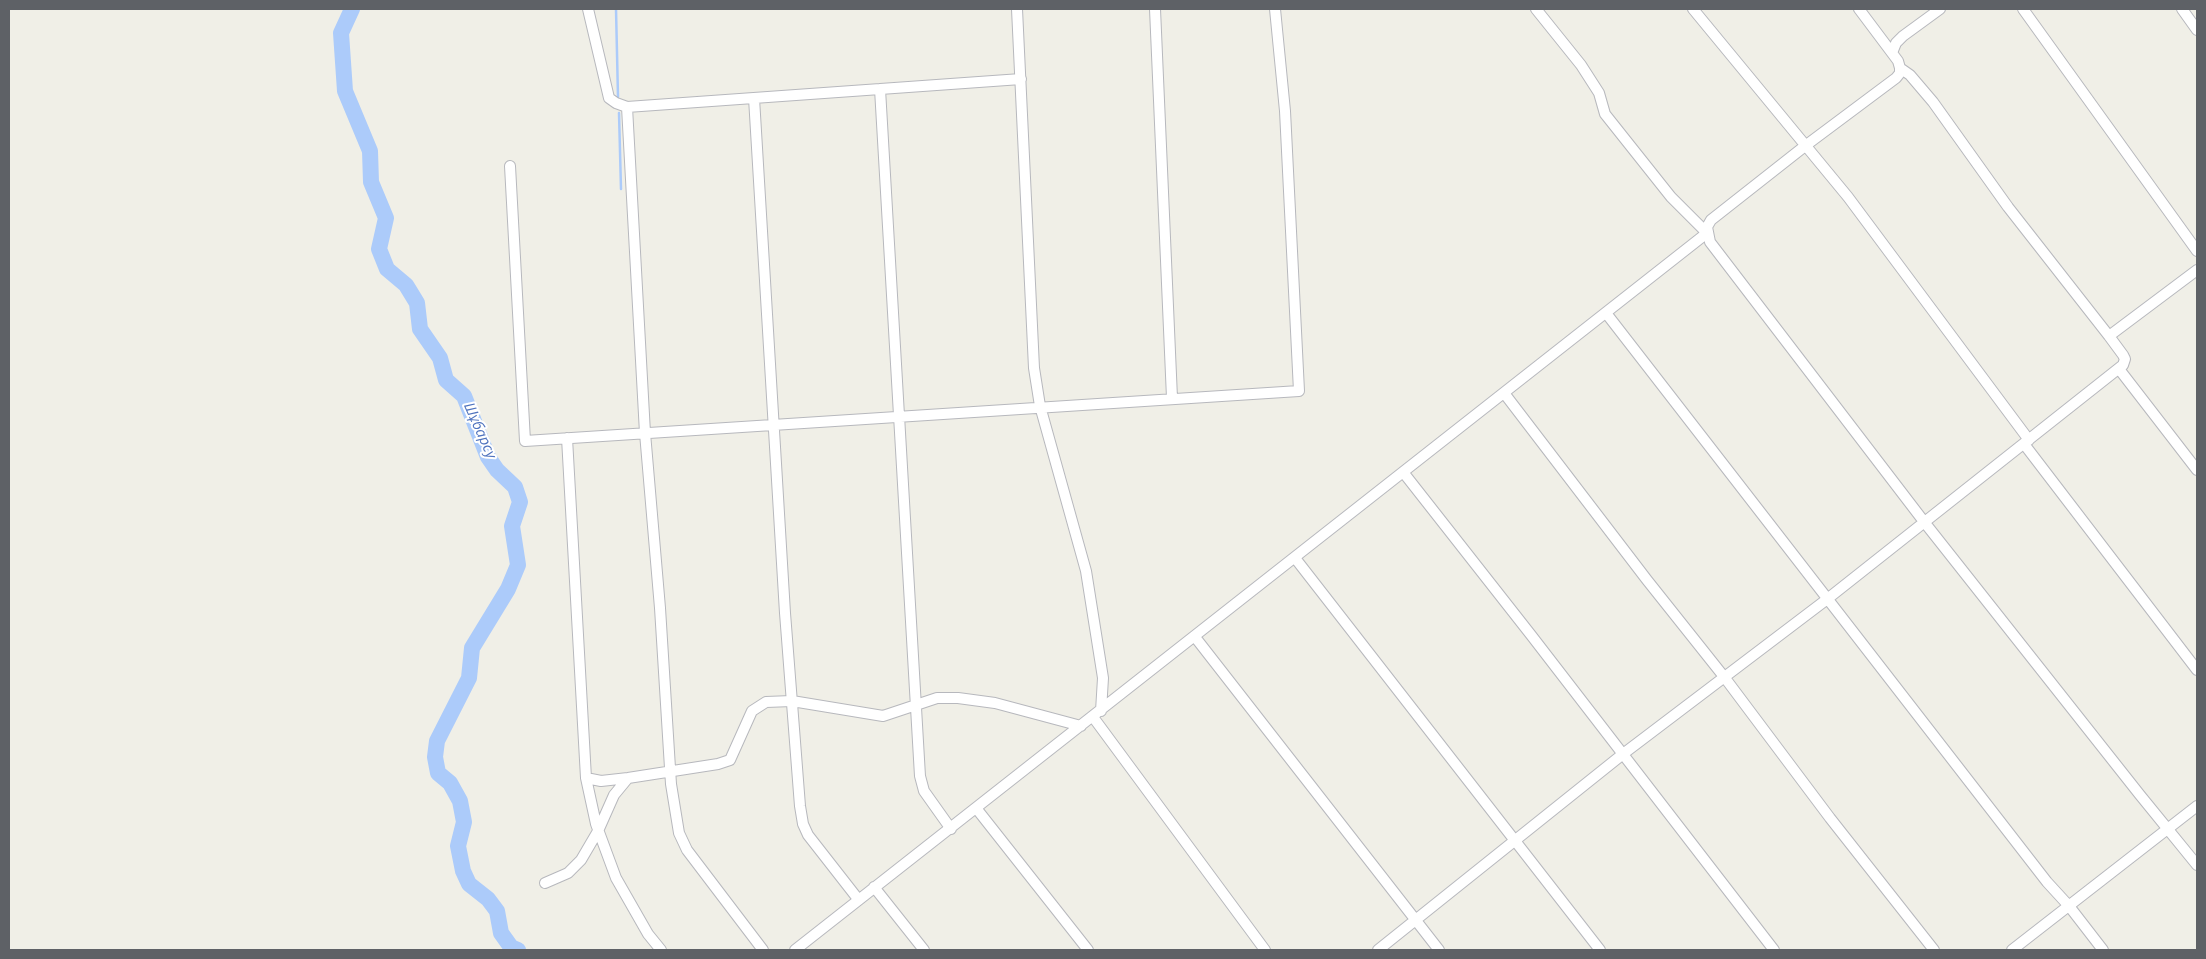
<!DOCTYPE html>
<html>
<head>
<meta charset="utf-8">
<style>
  body { margin:0 }
  #map { position:relative; width:2206px; height:959px; overflow:hidden; background:#f0efe7; font-family:"Source Sans 3",sans-serif }
  canvas { display:block }
  .frame { position:absolute; inset:0; border:10px solid #5e6166; pointer-events:none }
</style>
</head>
<body>
<div id="map">
<canvas width="2206" height="959"></canvas>
<div class="frame"></div>
</div>
<script>
const ctx = document.querySelector('canvas').getContext('2d');
ctx.lineJoin = 'round';
function shape(rows) {
  const path = new Path2D();
  for (const r of rows) {
    path.moveTo(r[0], r[1]);
    for (let i = 2; i < r.length; i += 2) path.lineTo(r[i], r[i + 1]);
  }
  return path;
}
function strokePath(path, color, width, dash) {
  ctx.strokeStyle = color;
  ctx.lineWidth = width;
  ctx.lineCap = dash ? 'butt' : 'round';
  ctx.setLineDash(dash || []);
  ctx.stroke(path);
}
function label(font, color, halo, rows, align = 'center') {
  ctx.font = font + ' "Source Sans 3",sans-serif';
  ctx.lineWidth = 4;
  ctx.setLineDash([]);
  ctx.textBaseline = 'middle';
  ctx.strokeStyle = halo;
  ctx.fillStyle = color;
  for (const [text, x, y, turn = 0] of rows) {
    ctx.save();
    ctx.translate(x, y);
    ctx.rotate((+turn || 0) * Math.PI / 180);
    ctx.textAlign = isNaN(turn) ? turn : align;
    if (halo) ctx.strokeText(text, 0, 0);
    ctx.fillText(text, 0, 0);
    ctx.restore();
  }
}
const stream = shape([
  [616,9,618,97],
  [619,113,621,189]
]);
const river = shape([
  [352,9,341,33,345,91,370,151,371,182,386,218,379,249,387,269,406,285,417,303,420,329,440,358,446,380,464,396,488,457,497,470,515,487,520,502,512,526,518,565,508,589,472,648,469,678,437,741,435,757,438,773,450,783,460,801,464,822,458,846,463,871,469,884,488,899,497,911,501,933,511,947,518,950]
]);
const minor = shape([
  [588,9,609,98,616,103,627,107,1021,79],
  [1017,9,1034,368,1040,406,1086,571,1103,678,1101,711],
  [1155,9,1172,398],
  [1536,9,1581,65,1599,93,1605,114,1671,197,1707,233],
  [1693,9,1848,197,2029,440],
  [2023,9,2197,251],
  [2182,9,2197,30],
  [1892,53,1896,43,1903,36,1940,9],
  [1900,68,1900,73,1896,78,1805,146,1711,220,1707,227,1710,242,1925,523,2140,795,2197,865],
  [880,89,920,776,924,791,951,829],
  [754,98,785,613,800,806,803,824,808,835,858,899],
  [627,107,645,433,660,608,671,784,679,833,687,850,763,950],
  [510,166,525,441,1299,391,1285,111,1275,9],
  [1606,313,2047,882,2069,906,2103,950],
  [2109,336,2197,270],
  [2119,369,2197,470],
  [1504,393,1647,580,1725,678,1830,818,1934,950],
  [567,438,586,778,596,824,616,878,648,934,661,950],
  [2024,444,2197,670],
  [1403,472,1531,635,1774,950],
  [1295,558,1600,950],
  [1195,637,1439,950],
  [1093,717,1265,950],
  [586,778,601,781,628,778,718,764,730,760,752,711,766,702,792,701,883,716,937,698,958,698,995,703,1081,726],
  [976,808,1088,950],
  [545,883,568,873,581,860,598,831,614,795,628,778],
  [874,887,924,950],
  [795,950,1707,233],
  [1378,950,1623,754,1826,600,2123,365,2125,359,2123,355,2109,336,2008,207,1933,102,1910,75,1900,68,1898,61,1859,9],
  [2012,950,2197,806]
]);
const waterNames = [
  ["Шұбарсу",479,431,66]
];
strokePath(stream, '#accbfa', 2.5);
strokePath(river, '#accbfa', 16);
strokePath(minor, '#b7b8bd', 12);
strokePath(minor, '#fff', 10);
label('italic 16px', '#4f73be', '#fff', waterNames);
</script>
</body>
</html>
